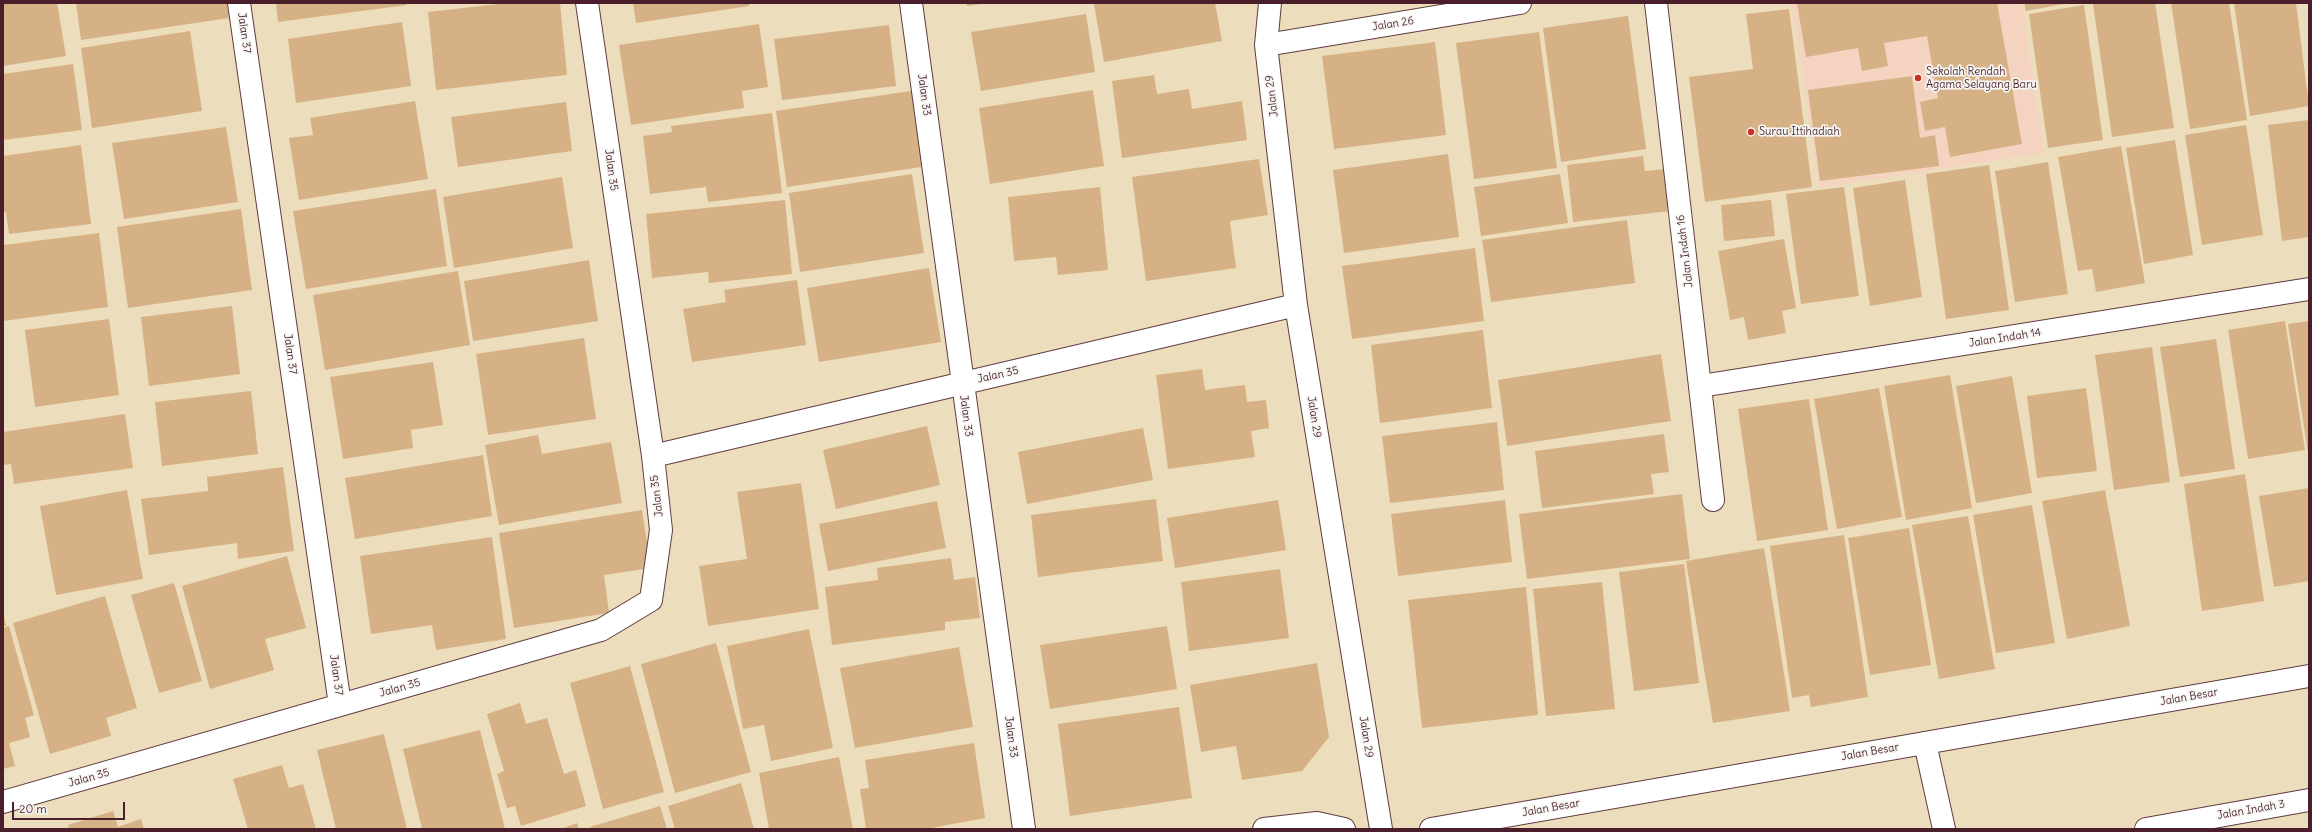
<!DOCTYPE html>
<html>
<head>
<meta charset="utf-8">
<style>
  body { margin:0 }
  #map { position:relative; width:2312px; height:832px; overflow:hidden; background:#ecdebc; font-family:Delius,sans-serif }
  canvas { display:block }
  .frame { position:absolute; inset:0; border:4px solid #4a1f2b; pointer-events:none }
  .scale { position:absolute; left:12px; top:802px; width:113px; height:18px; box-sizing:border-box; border:2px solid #4a1f2b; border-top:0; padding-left:5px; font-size:12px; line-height:14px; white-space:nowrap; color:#4a1f2b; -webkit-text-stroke:3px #f6f6f2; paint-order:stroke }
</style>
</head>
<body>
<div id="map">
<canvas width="2312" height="832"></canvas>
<div class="frame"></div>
<div class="scale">20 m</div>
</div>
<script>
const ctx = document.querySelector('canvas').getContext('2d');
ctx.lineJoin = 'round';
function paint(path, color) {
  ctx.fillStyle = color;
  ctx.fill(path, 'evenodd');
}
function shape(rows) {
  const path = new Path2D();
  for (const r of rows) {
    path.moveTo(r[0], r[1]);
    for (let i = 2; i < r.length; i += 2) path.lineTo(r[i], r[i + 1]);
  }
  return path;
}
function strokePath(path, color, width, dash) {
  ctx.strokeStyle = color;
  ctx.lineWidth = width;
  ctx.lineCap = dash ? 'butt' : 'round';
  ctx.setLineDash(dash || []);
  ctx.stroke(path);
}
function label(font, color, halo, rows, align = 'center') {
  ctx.font = font + ' Delius,sans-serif';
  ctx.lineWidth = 3.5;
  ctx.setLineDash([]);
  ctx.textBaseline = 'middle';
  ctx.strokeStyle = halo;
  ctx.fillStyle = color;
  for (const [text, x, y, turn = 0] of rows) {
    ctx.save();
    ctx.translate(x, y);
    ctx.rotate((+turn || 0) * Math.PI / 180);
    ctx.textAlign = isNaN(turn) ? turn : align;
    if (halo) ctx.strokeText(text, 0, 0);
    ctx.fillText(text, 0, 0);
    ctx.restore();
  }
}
const built = shape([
  [1792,3,2022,3,2044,153,1819,188]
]);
const building = shape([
  [3,3,57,3,66,56,3,66],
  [76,3,227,3,229,18,81,40],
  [276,3,406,3,407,5,278,22],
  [508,3,560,3,567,75,436,90,428,12],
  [633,3,749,3,749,6,636,23],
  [967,3,981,3,981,4,967,6],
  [1100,3,1215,3,1222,41,1104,62,1094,4],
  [1797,3,1997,3,2022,144,1950,157,1945,127,1925,131,1920,102,1938,98,1927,36,1884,43,1888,66,1862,71,1858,48,1806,57],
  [2024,3,2064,3,2064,4,2026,11],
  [2100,3,2155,3,2174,128,2112,137,2093,4],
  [2171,3,2229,3,2247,120,2190,129],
  [2234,3,2296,3,2309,106,2250,116],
  [2084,5,2103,140,2048,148,2029,14],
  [1789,9,1812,187,1705,202,1689,77,1753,69,1746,14],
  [1086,14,1095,72,981,91,971,32],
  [1628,16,1646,149,1561,162,1543,28],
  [402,22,411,86,296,103,288,39],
  [759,24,768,87,742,91,744,108,631,125,619,45],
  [889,25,896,86,782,100,774,39],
  [190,31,202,111,92,128,81,48],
  [1539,32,1557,168,1474,179,1456,43],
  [1435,42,1446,135,1334,149,1322,56],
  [73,64,82,130,3,140,3,74],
  [1154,75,1157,94,1189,89,1192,109,1242,101,1247,140,1122,158,1112,81],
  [1912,76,1920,138,1935,135,1939,166,1820,181,1808,90],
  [917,90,928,166,787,187,776,111],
  [1093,90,1104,166,990,184,979,108],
  [415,101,428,179,299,200,289,138,313,135,310,118],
  [566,102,572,151,458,167,451,117],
  [772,113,782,193,708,202,706,187,650,194,643,136,672,132,671,126],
  [2309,120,2309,237,2282,241,2268,125],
  [2246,125,2263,235,2202,245,2185,135],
  [226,127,238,202,124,219,112,143],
  [2175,140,2193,255,2144,264,2126,148],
  [81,145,91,224,9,234,6,212,3,212,3,156],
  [2121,146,2145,283,2096,292,2092,269,2078,271,2058,157],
  [1448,154,1459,237,1344,253,1333,170],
  [1643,156,1645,171,1666,169,1671,211,1573,222,1567,165],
  [1259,159,1268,215,1230,221,1236,268,1146,281,1132,177],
  [2048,162,2068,294,2015,302,1995,171],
  [1989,165,2009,310,1946,319,1926,174],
  [912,174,924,253,800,272,789,193],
  [1560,174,1568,223,1481,236,1474,187],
  [562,177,573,248,454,268,443,197],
  [1905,180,1922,297,1870,306,1853,188],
  [1100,187,1108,270,1058,275,1056,257,1014,261,1008,197],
  [1844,187,1859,296,1801,304,1786,194],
  [436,189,447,266,306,289,293,211],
  [785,200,792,274,709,283,708,272,652,278,646,214],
  [1771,200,1775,236,1724,241,1721,205],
  [241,209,252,290,128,308,117,227],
  [1627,220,1635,283,1491,302,1482,240],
  [99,233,108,307,3,321,3,245],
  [1784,239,1796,308,1782,311,1786,333,1748,340,1744,317,1730,320,1718,251],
  [1475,248,1484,321,1352,339,1342,266],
  [589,260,598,321,473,341,464,281],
  [929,268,941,342,819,362,807,288],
  [458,271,470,345,325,370,313,295],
  [797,280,806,345,692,362,683,309,726,302,724,290],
  [232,306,240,374,149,386,141,317],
  [109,319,119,395,35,407,25,330],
  [2285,321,2305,450,2248,459,2228,330],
  [2309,321,2309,452,2308,453,2288,324],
  [1483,330,1492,408,1380,423,1371,345],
  [584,338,596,419,488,435,476,354],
  [2216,339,2235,469,2180,477,2160,347],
  [2152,347,2170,482,2114,490,2095,355],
  [1661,354,1671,421,1507,446,1498,380],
  [433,362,443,425,411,430,413,448,343,459,330,377],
  [1202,369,1205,390,1245,385,1247,402,1266,400,1269,428,1251,431,1255,457,1168,469,1156,375],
  [1950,375,1972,508,1906,520,1884,386],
  [2012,376,2032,493,1976,503,1956,386],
  [1879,388,1902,517,1837,529,1814,399],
  [2086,388,2097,471,2037,478,2027,396],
  [251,391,258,454,162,466,155,402],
  [1809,399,1828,530,1757,541,1738,409],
  [125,414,133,468,14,484,11,464,4,465,3,432],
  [1497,422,1504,490,1390,503,1382,436],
  [927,426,940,485,836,509,823,450],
  [1143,428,1153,480,1027,504,1018,452],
  [1664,434,1669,472,1651,474,1654,494,1542,508,1535,451],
  [538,435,542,454,611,442,622,503,499,525,485,445],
  [483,455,492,516,355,539,345,478],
  [283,467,294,551,238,559,237,543,149,555,141,499,208,491,207,477],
  [2245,474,2264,601,2202,611,2184,484],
  [801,483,819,609,708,626,699,566,747,559,737,492],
  [2309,488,2309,581,2274,587,2259,496],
  [127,490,143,579,56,595,40,506],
  [2105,490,2130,626,2067,639,2042,501],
  [1682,494,1690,559,1527,579,1519,514],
  [1156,499,1163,561,1038,577,1031,515],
  [1278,500,1286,550,1175,568,1167,518],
  [1505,500,1512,562,1398,576,1391,514],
  [937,501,946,548,828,571,819,524],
  [2032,505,2055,643,1996,653,1973,515],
  [642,510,651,568,604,575,609,613,514,628,499,533],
  [1968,516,1995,669,1939,679,1912,525],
  [1909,528,1931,665,1870,675,1848,538],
  [1844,535,1868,697,1811,707,1809,695,1792,698,1770,546],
  [492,537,506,639,436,650,432,625,371,634,360,556],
  [1764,548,1790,711,1713,723,1686,561],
  [287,556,306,628,265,639,274,670,210,689,182,586],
  [951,558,954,580,975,577,980,618,945,622,945,630,832,645,825,587,878,580,877,568],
  [1684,564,1699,683,1634,691,1619,572],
  [1280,569,1289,638,1189,651,1181,582],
  [1602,582,1615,709,1546,716,1533,589],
  [174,583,202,681,159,693,131,595],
  [1526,587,1538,715,1422,728,1408,600],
  [105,596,137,708,106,718,111,736,50,754,13,623],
  [3,611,6,626,3,626],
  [9,626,34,715,25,718,30,737,9,743,15,766,3,769,3,628],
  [1167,626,1177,689,1050,709,1040,645],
  [809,629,833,748,771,761,764,725,743,729,727,646],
  [716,643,751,772,675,793,641,664],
  [959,647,973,727,855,748,840,668],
  [1317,663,1329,737,1302,771,1242,780,1236,746,1201,752,1190,685],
  [630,666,664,792,603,809,570,683],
  [520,703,526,724,547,718,564,774,576,770,586,806,521,826,515,806,507,808,497,774,504,771,487,714],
  [1179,707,1192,798,1070,816,1058,724],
  [480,730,505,829,422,829,403,749],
  [384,734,407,829,336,829,317,750],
  [974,743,985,818,926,829,866,829,860,789,869,788,865,760],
  [839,757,853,829,769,829,759,773],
  [282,765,289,788,303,784,316,829,248,829,233,779],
  [741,783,754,829,675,829,668,806],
  [660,806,667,829,591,829,590,827],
  [113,811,118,827,141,819,144,829,69,829,68,825],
  [577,823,579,829,561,829]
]);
const street = shape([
  [239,3,340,705],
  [911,3,1024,829],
  [1270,3,1266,45,1296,305,1381,829],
  [1656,3,1713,500],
  [1266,45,1520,3],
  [1701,386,2309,289],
  [653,456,1296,305],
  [1925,743,1944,829],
  [3,802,601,630,651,600,661,530,653,456,587,3],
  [2146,829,2309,800]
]);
const secondary = shape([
  [1264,829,1317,823,1344,829],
  [1431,829,2309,676]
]);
const markers = [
  [1918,78,4,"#c8321e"],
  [1751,132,4,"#c8321e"]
];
const streetNames = [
  ["Jalan 26",1393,24,-9],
  ["Jalan 37",244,33,82],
  ["Jalan 33",924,95,82],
  ["Jalan 29",1272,96,-97],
  ["Jalan 35",611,170,82],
  ["Jalan Indah 16",1685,251,-97],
  ["Jalan Indah 14",2005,338,-9],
  ["Jalan 37",290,354,82],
  ["Jalan 35",998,375,-13],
  ["Jalan 33",966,416,82],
  ["Jalan 29",1314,417,81],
  ["Jalan 35",657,496,-97],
  ["Jalan 37",336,675,82],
  ["Jalan 35",400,688,-16],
  ["Jalan Besar",2189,697,-10],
  ["Jalan 33",1011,737,82],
  ["Jalan 29",1366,737,81],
  ["Jalan Besar",1870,752,-10],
  ["Jalan 35",89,778,-16],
  ["Jalan Besar",1551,808,-10],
  ["Jalan Indah 3",2251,810,-10]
];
const poiNames = [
  ["Sekolah Rendah",1926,72],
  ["Agama Selayang Baru",1926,85],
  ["Surau Ittihadiah",1759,132]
];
paint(built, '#f5d3c1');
paint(building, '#d6b185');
strokePath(street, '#623c41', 24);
strokePath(secondary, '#623c41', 24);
strokePath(street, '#fff', 22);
strokePath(secondary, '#fff', 22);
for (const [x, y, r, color] of markers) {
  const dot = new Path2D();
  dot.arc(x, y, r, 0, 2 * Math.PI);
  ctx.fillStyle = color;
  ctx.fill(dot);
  strokePath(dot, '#f6f6f2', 1.5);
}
label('11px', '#4a1f2b', '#f6f6f2', streetNames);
label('11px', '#4a1f2b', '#f6f6f2', poiNames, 'left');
</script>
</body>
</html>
